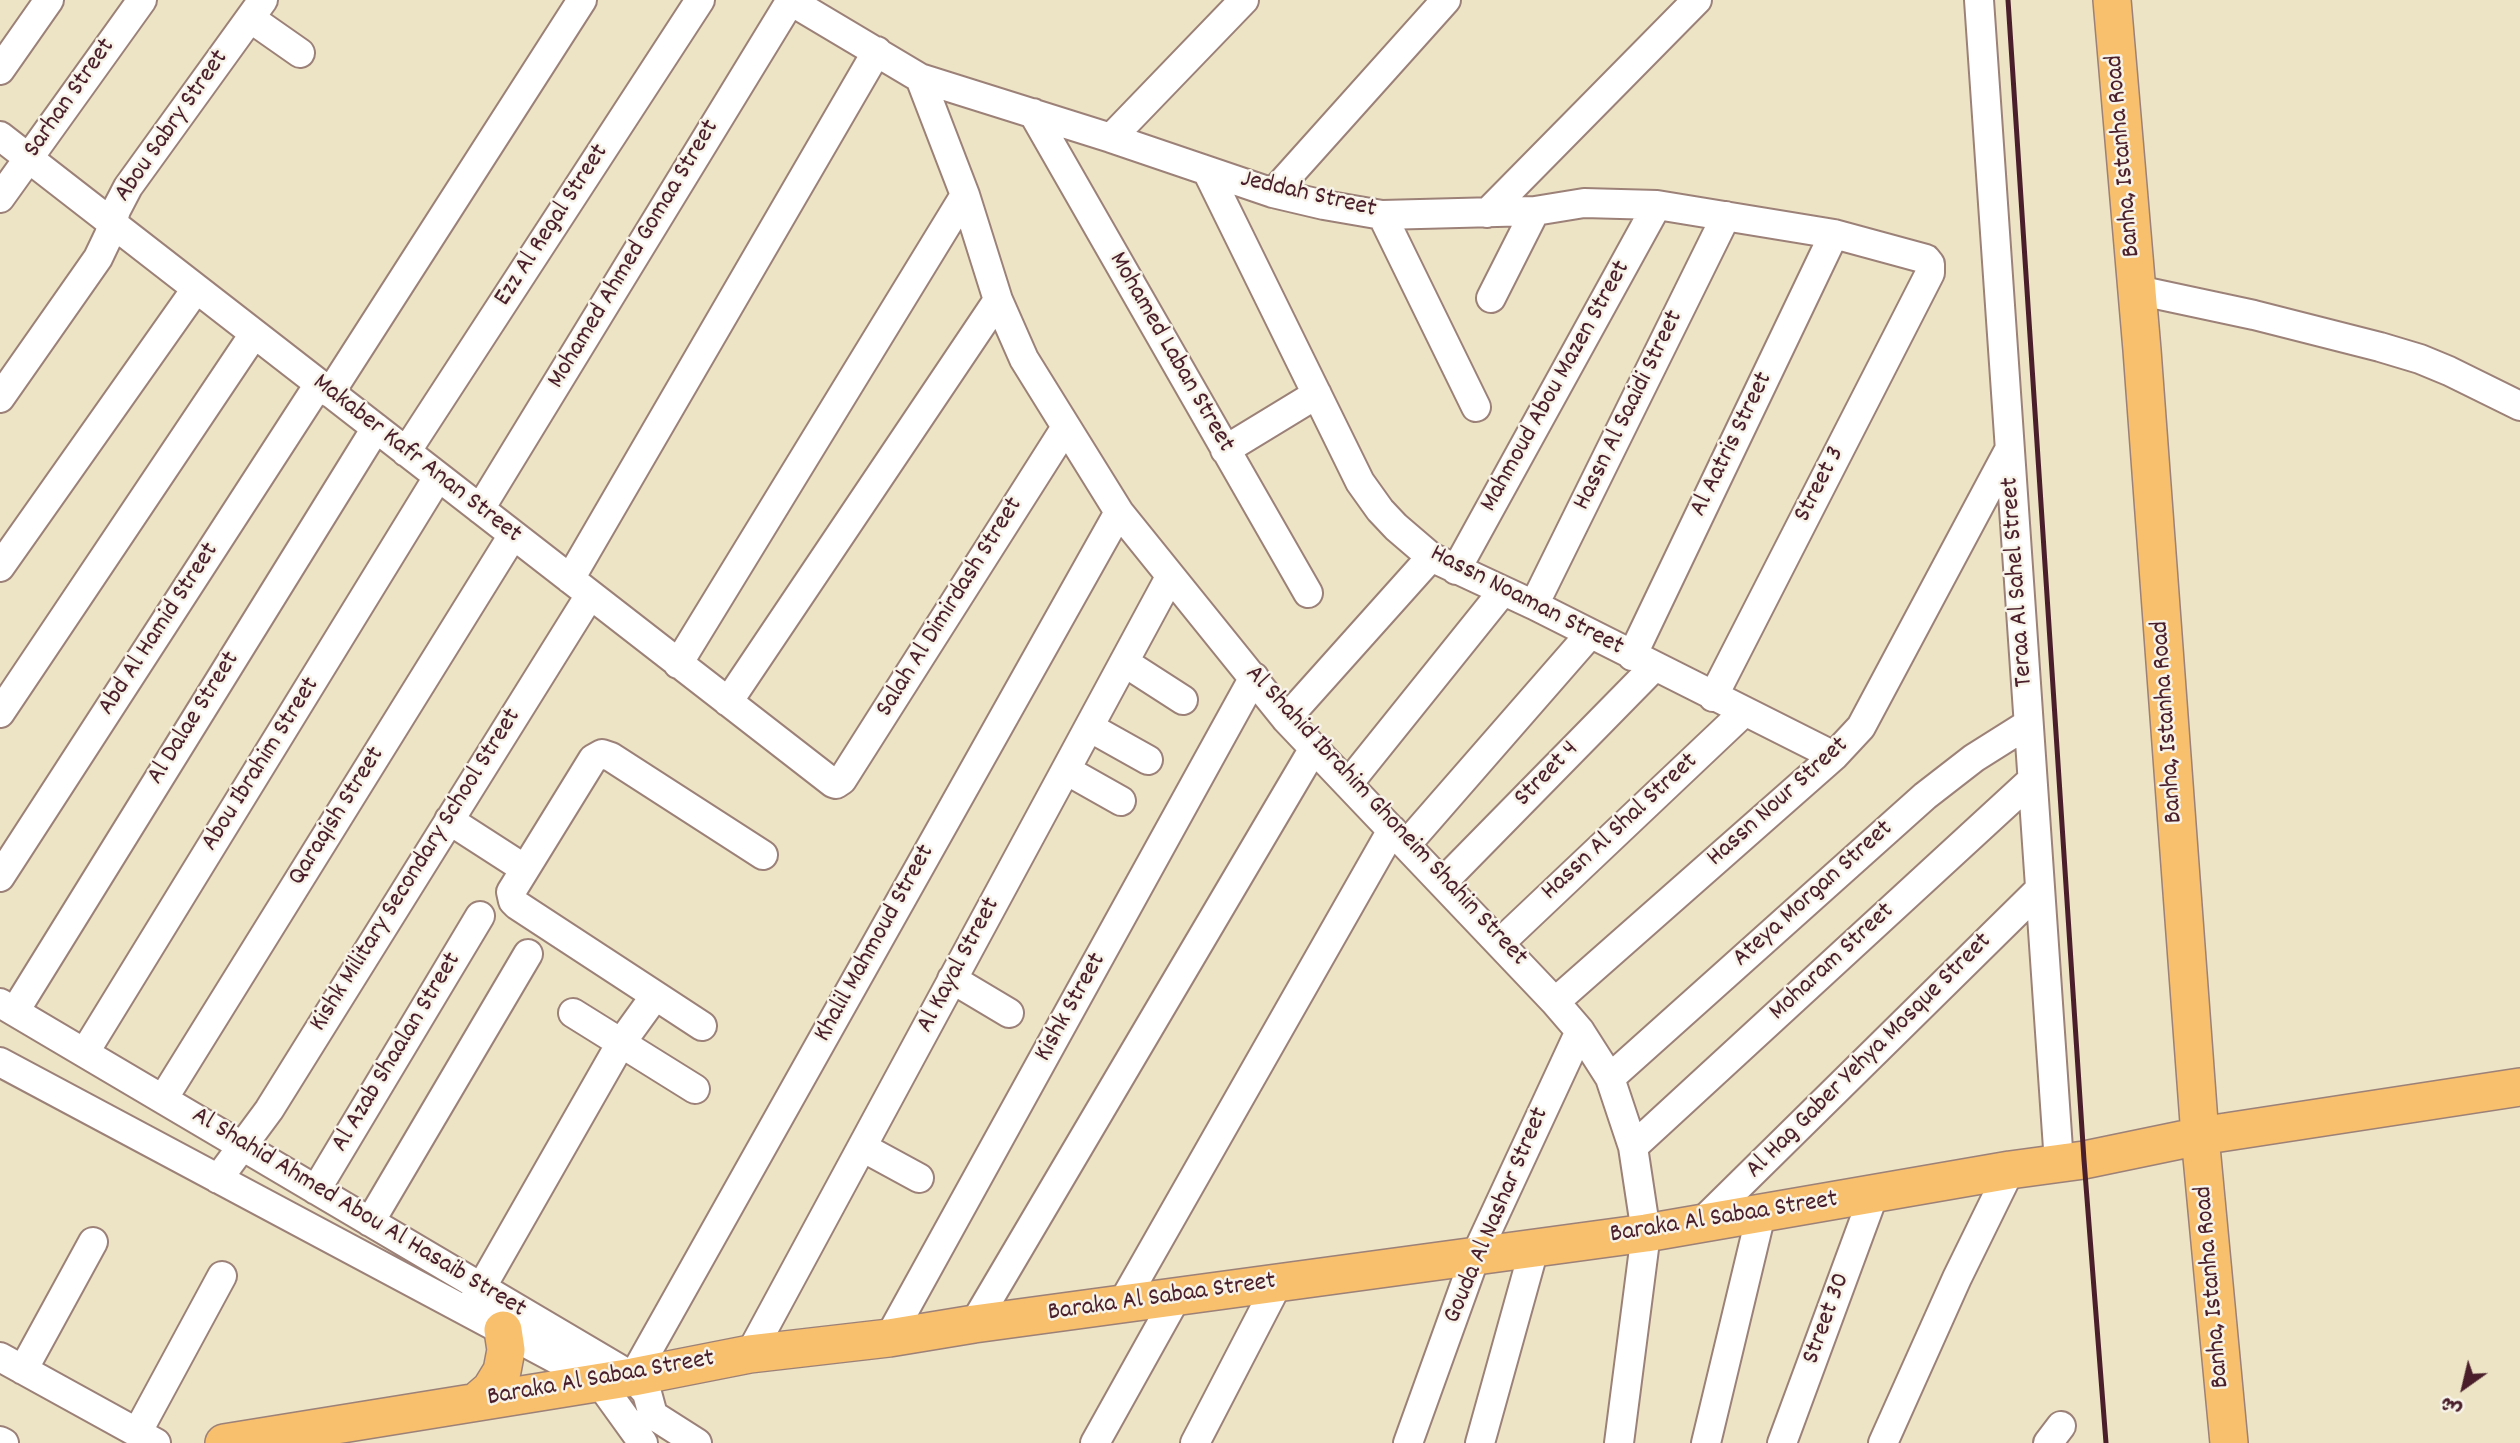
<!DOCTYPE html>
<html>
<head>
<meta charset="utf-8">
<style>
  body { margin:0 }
  #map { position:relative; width:2520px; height:1443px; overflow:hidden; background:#ede3c5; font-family:Dekko,"Playpen Sans Arabic",sans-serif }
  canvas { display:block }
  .north { position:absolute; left:2429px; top:1352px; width:70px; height:70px; -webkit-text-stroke:5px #f7f3e8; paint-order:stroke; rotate:214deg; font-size:19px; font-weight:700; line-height:28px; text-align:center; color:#4a1f2b }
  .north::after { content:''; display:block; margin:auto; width:24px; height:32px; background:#4a1f2b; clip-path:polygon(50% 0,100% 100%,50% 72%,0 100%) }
</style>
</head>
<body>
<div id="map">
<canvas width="2520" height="1443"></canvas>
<div class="north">ش</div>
</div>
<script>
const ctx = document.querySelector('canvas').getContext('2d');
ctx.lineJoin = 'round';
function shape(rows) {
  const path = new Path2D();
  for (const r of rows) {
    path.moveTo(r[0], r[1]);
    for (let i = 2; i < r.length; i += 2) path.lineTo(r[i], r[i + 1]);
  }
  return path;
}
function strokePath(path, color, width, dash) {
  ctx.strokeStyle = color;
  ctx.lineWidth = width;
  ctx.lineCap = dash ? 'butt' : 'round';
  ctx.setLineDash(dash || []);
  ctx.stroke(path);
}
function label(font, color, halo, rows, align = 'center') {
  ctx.font = font + ' Dekko,sans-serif';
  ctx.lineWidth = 5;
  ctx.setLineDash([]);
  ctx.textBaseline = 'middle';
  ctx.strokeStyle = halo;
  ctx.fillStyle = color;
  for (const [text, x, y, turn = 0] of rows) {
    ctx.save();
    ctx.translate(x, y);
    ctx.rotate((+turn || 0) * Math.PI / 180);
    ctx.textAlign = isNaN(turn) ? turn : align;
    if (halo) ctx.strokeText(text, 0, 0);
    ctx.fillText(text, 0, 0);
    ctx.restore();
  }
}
const minor = shape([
  [789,0,920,78,1111,138,1273,193,1324,205,1382,215,1535,211,1584,203,1657,205,1834,234,1926,259,1930,264,1930,273,1713,697],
  [1979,0,2059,1163],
  [250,18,300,53],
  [0,70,49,0],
  [920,78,965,195,998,300,1024,359,1119,512,1286,719,1555,1002,1580,1031,1610,1078,1633,1147,1646,1233,1619,1443],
  [1033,113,1308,593],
  [0,136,833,783,836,784,842,780,1066,427],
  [1111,138,1244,0],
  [1207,171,1360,482,1380,510,1396,527,1431,557,1534,605,1834,756],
  [1273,193,1446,0],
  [0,198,142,0],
  [1487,213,1697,0],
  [1382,215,1476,407],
  [2137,290,2254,315,2380,347,2420,359,2449,371,2520,406],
  [1491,298,1535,211],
  [330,393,582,0],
  [0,398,98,258,109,235,116,210,128,187,263,0],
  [1225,450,1317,394],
  [406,452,700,0],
  [480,509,791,0],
  [0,567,196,289],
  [1456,570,1657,205],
  [570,579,877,51],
  [1534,605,1726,216],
  [1632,656,1834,234],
  [1124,662,1183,700],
  [678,664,965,195],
  [728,702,998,300],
  [0,713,254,334],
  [1286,719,1431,557],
  [1089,727,1148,760],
  [1066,770,1121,801],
  [1348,784,1503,591],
  [449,820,525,869],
  [1406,845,1590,634],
  [0,877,319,384],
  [1442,883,1654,667],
  [1500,943,1743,713],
  [952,979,1009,1013],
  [1555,1002,1834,756,1861,727,2009,450],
  [0,1003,633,1377,647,1393,653,1415,697,1443],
  [15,1011,376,428],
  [573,1013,695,1089],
  [702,1026,517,905,513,901,511,892,593,759,602,754,611,757,763,855],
  [85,1052,438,477],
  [0,1062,599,1382,643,1443],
  [1610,1078,1925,796,1974,758,2028,724],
  [163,1099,513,535],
  [862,1147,919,1178],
  [1633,1147,2032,780],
  [218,1179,269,1110,590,595],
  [316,1190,480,916],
  [370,1222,528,954],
  [1700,1224,2040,889],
  [472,1304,621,1043,655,996],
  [1122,1304,1392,830],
  [974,1324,1314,748],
  [889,1338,1254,677],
  [750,1354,1170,577],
  [0,1357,156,1443],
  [23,1370,93,1242],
  [633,1377,1119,512],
  [137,1433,222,1276],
  [0,1441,4,1443],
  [1095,1443,1177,1296],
  [1195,1443,1278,1283],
  [1408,1443,1475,1257,1580,1031],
  [1480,1443,1534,1249],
  [1706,1443,1761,1214],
  [1782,1443,1874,1194],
  [1883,1443,1957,1278,2010,1170],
  [2048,1443,2061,1426]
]);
const major = shape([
  [2112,0,2142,350,2200,1136,2229,1443],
  [476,1402,491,1389,502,1371,506,1350,503,1330],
  [224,1443,633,1377,750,1354,889,1338,974,1324,1646,1233,2010,1170,2084,1160,2200,1136,2520,1087]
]);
const rail = shape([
  [2008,0,2084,1160,2106,1443]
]);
const streetNames = [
  ["Sarhan Street",71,99,-55],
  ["Abou Sabry Street",173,127,-55],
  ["Banha, Istanha Road",2125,156,-95],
  ["Jeddah Street",1308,196,13],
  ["Ezz Al Regal Street",553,226,-57],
  ["Mohamed Ahmed Gomaa Street",635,255,-59],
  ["Mohamed Laban Street",1170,353,60],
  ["Mahmoud Abou Mazen Street",1557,387,-61],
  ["Hassn Al Saaidi Street",1630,411,-64],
  ["Al Aatris Street",1733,445,-64],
  ["Makaber Kafr Anan Street",416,460,38],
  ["Street 3",1821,485,-63],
  ["Teraa Al Sahel Street",2019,582,-94],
  ["Hassn Noaman Street",1526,602,27],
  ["Salah Al Dimirdash Street",951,608,-58],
  ["Abd Al Hamid Street",160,630,-57],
  ["Al Dalae Street",195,719,-58],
  ["Banha, Istanha Road",2169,722,-94],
  ["Abou Ibrahim Street",262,765,-58],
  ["Street 4",1548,775,-46],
  ["Hassn Nour Street",1779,803,-42],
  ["Qaraqish Street",338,817,-58],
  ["Al Shahid Ibrahim Ghoneim Shahin Street",1385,817,47],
  ["Hassn Al Shal Street",1621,828,-43],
  ["Kishk Military Secondary School Street",417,871,-58],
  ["Ateya Morgan Street",1814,895,-42],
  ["Khalil Mahmoud Street",876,944,-61],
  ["Moharam Street",1833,963,-43],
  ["Al Kayal Street",960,966,-62],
  ["Kishk Street",1072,1008,-61],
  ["Al Azab Shaalan Street",398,1053,-59],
  ["Al Hag Gaber Yehya Mosque Street",1870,1057,-45],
  ["Al Shahid Ahmed Abou Al Hasaib Street",358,1214,31],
  ["Gouda Al Nashar Street",1498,1216,-67],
  ["Baraka Al Sabaa Street",1724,1219,-9],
  ["Banha, Istanha Road",2214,1287,-95],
  ["Baraka Al Sabaa Street",1162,1299,-8],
  ["Street 30",1828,1319,-70],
  ["Baraka Al Sabaa Street",601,1380,-10]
];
strokePath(minor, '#9c8178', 32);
strokePath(major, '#9c8178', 40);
strokePath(minor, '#fff', 28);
strokePath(major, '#f8bf6c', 37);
strokePath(rail, '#4a1f2b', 5);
label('26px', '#4a1f2b', '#f7f3e8', streetNames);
</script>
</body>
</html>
